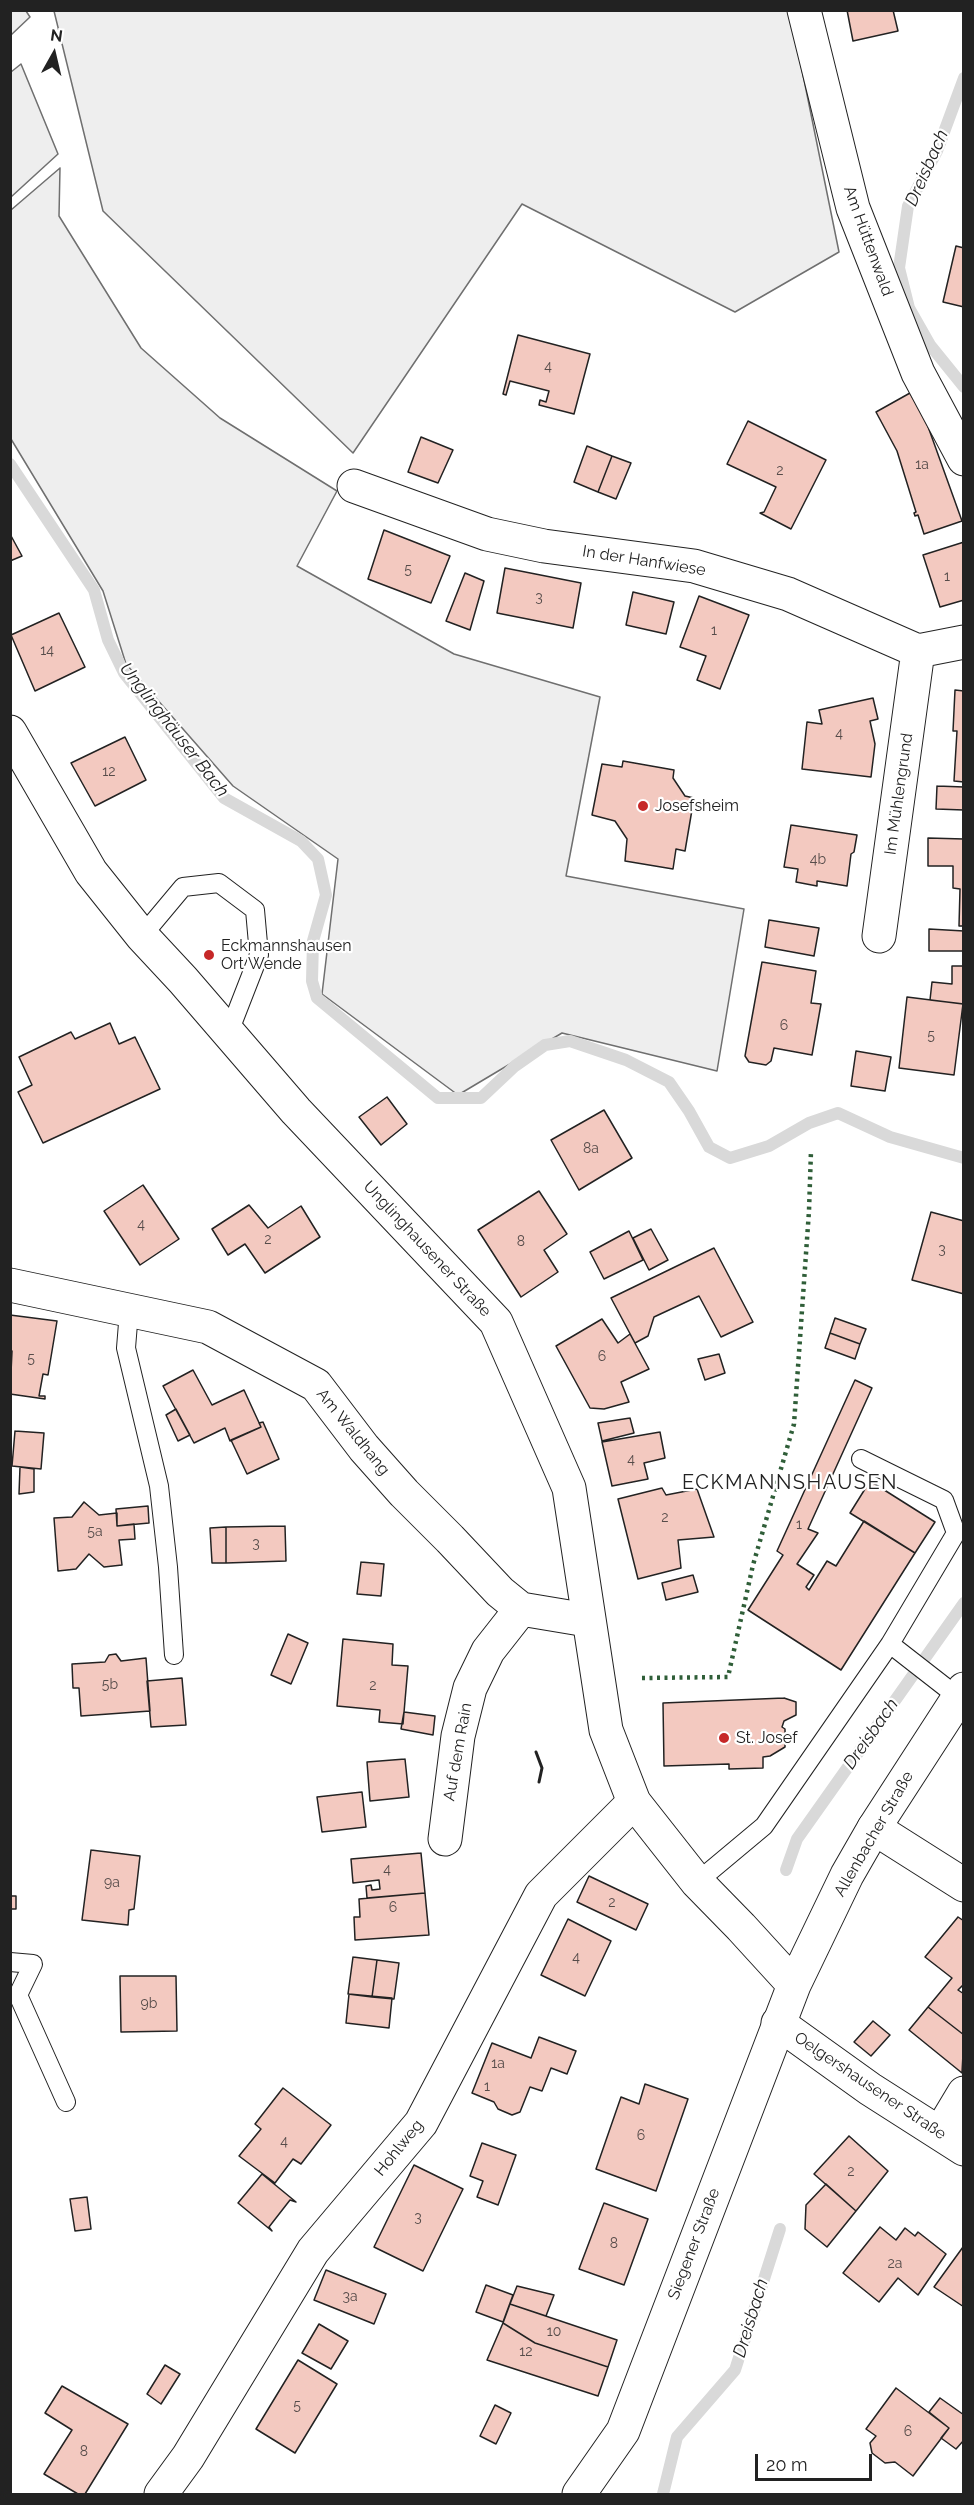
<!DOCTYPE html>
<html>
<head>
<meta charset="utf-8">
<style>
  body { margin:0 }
  #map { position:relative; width:974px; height:2505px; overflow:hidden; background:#fff; font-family:Raleway,sans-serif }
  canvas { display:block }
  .frame { position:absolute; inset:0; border:12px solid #222; pointer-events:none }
  .north { position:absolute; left:24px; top:24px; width:60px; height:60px; -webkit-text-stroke:4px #fff; paint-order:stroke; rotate:8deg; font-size:16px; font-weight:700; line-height:24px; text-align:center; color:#222 }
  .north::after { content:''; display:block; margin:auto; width:21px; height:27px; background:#222; clip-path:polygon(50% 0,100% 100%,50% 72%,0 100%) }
  .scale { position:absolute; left:755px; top:2454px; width:117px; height:27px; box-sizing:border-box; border:3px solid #222; border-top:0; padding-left:8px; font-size:18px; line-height:21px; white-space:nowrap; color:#222; -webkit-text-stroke:4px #fff; paint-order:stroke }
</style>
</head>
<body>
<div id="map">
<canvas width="974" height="2505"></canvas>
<div class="frame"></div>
<div class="north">N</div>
<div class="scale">20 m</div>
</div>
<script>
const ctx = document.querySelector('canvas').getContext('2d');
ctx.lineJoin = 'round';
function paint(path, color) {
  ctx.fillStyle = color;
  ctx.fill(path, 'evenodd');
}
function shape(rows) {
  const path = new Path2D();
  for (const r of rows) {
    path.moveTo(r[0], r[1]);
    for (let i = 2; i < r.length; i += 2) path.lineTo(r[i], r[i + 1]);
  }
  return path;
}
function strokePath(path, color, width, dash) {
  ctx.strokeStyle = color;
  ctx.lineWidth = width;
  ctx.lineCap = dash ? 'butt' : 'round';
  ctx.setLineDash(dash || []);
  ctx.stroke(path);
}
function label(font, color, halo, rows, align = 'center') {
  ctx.font = font + ' Raleway,sans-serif';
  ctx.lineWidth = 4.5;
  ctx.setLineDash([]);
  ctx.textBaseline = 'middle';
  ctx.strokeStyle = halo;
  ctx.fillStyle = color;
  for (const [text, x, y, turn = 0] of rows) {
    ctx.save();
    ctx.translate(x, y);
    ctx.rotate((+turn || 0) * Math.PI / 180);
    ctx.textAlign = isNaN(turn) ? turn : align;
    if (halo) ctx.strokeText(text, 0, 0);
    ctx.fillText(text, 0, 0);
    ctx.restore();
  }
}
const green = shape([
  [11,10,26,11,30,17,11,35,11,10],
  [54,11,790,11,839,252,735,312,522,204,353,453,103,211,54,11],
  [21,64,58,154,11,197,11,72,21,64],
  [60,168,59,216,141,348,220,418,337,491,297,566,454,654,600,697,566,876,744,909,717,1071,562,1033,458,1095,322,994,338,859,233,786,126,664,103,591,11,439,11,210,60,168]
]);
const stream = shape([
  [964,78,937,151,908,206,899,268,909,308,930,345,964,387],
  [10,464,94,590,108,640,124,673,224,798,301,841,318,859,326,895,313,941,312,981,317,998,438,1098,481,1098,515,1066,545,1045,570,1041,626,1060,669,1082,689,1111,709,1147,730,1158,769,1146,809,1123,838,1113,890,1137,964,1158],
  [786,1870,797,1839,964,1603],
  [663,2494,677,2437,735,2370,780,2229]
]);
const building = shape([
  [847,10,893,10,898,31,853,41,847,10],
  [956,246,964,248,964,307,943,302,956,246],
  [518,335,590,354,574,414,539,405,540,400,546,402,549,391,510,381,506,395,503,394,518,335],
  [910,393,926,421,962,521,924,534,918,515,915,516,914,513,916,512,897,451,876,412,910,393],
  [748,421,826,460,791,529,760,513,764,512,776,487,727,464,748,421],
  [421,437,453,450,438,483,408,472,421,437],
  [587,446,612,456,598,492,574,482,587,446],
  [612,456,631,463,616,499,598,492,612,456],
  [384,530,450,556,431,603,368,579,384,530],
  [10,534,22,556,10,561,10,534],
  [964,542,964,600,940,607,923,555,964,542],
  [505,568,581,583,573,628,497,613,505,568],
  [465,573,484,581,470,630,446,621,465,573],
  [633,592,674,602,666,634,626,625,633,592],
  [699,596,749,615,720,689,697,680,706,656,680,647,699,596],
  [59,613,85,667,35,691,11,635,59,613],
  [955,690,964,691,964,782,954,781,957,731,953,731,955,690],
  [873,698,878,719,870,721,875,744,871,777,802,769,807,722,822,724,819,710,873,698],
  [125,737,146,780,95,806,71,763,125,737],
  [623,761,674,770,673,778,685,796,694,798,685,851,676,849,673,869,625,861,627,839,615,821,592,815,602,764,622,767,623,761],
  [937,786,964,787,964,810,936,809,937,786],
  [791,825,857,835,854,852,851,854,847,886,817,881,817,886,796,882,798,869,784,867,791,825],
  [928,838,964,839,964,926,959,926,960,889,953,888,953,866,928,866,928,838],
  [769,920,819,928,814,956,765,947,769,920],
  [929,929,964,931,964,951,929,951,929,929],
  [762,962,816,971,811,1003,821,1004,812,1055,774,1048,771,1061,766,1065,749,1062,745,1056,762,962],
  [952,966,964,966,964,1004,930,1000,932,982,952,984,952,966],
  [907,997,963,1004,954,1075,899,1068,907,997],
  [110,1023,119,1044,135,1037,160,1089,43,1143,18,1092,32,1085,19,1057,71,1032,75,1039,110,1023],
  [856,1051,891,1057,885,1091,851,1086,856,1051],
  [387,1097,407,1124,381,1145,359,1117,387,1097],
  [604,1110,632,1158,579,1190,551,1140,604,1110],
  [143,1185,179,1239,140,1265,104,1211,143,1185],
  [539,1191,567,1234,544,1250,558,1272,521,1297,478,1230,539,1191],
  [249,1205,268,1228,301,1206,320,1237,265,1273,245,1244,228,1255,212,1229,249,1205],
  [931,1212,964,1221,964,1294,912,1280,931,1212],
  [651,1229,668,1260,649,1270,633,1238,651,1229],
  [629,1231,643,1260,604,1279,590,1252,629,1231],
  [714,1248,753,1322,721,1337,699,1296,654,1317,648,1336,635,1343,611,1298,714,1248],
  [10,1315,57,1321,48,1375,43,1374,39,1396,45,1396,45,1399,10,1394,12,1351,10,1351,10,1315],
  [835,1318,866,1329,860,1344,830,1333,835,1318],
  [602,1319,618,1343,630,1334,649,1369,621,1382,629,1402,604,1409,590,1408,556,1346,602,1319],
  [830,1333,860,1344,855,1359,825,1348,830,1333],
  [719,1354,725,1373,705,1380,698,1359,719,1354],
  [193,1370,212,1405,244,1390,261,1427,230,1441,225,1428,194,1443,163,1386,193,1370],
  [855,1380,872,1388,808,1529,818,1533,797,1564,814,1575,806,1587,809,1590,827,1561,836,1566,864,1521,915,1553,841,1670,748,1610,783,1555,777,1551,855,1380],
  [176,1409,190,1435,178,1441,166,1415,176,1409],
  [630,1418,634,1433,602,1441,598,1423,630,1418],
  [263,1422,279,1459,247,1474,231,1440,261,1427,259,1423,263,1422],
  [15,1431,44,1433,41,1469,12,1466,15,1431],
  [660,1432,665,1458,644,1463,648,1479,612,1486,602,1442,660,1432],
  [20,1467,34,1469,34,1492,19,1494,20,1467],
  [870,1481,935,1522,915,1553,850,1513,870,1481],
  [662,1488,666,1495,697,1489,714,1537,678,1540,681,1568,638,1579,618,1499,662,1488],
  [84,1502,99,1515,117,1513,117,1526,134,1524,135,1539,119,1540,122,1565,104,1567,89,1554,76,1569,58,1571,54,1518,72,1517,84,1502],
  [148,1506,149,1523,117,1526,116,1509,148,1506],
  [285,1526,286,1561,226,1563,226,1527,285,1526],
  [226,1527,226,1563,212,1563,210,1528,226,1527],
  [361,1562,384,1564,381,1596,357,1594,361,1562],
  [693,1575,698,1592,666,1600,662,1583,693,1575],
  [288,1634,308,1643,291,1684,271,1675,288,1634],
  [343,1639,393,1644,392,1665,408,1666,403,1724,379,1722,380,1710,337,1706,343,1639],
  [116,1654,121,1661,146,1658,150,1711,81,1716,79,1688,73,1688,72,1664,105,1662,109,1655,116,1654],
  [182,1678,186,1725,151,1727,147,1681,182,1678],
  [784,1698,796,1702,796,1715,784,1721,782,1727,785,1729,785,1747,770,1756,763,1757,763,1768,729,1769,729,1764,664,1766,663,1703,784,1698],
  [404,1712,435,1716,433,1735,401,1729,404,1712],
  [405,1759,409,1797,370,1801,367,1762,405,1759],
  [362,1792,366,1827,322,1832,317,1797,362,1792],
  [91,1850,140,1856,134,1909,129,1910,128,1925,82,1920,91,1850],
  [421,1853,425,1893,367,1898,366,1886,371,1885,372,1890,380,1889,379,1880,353,1883,351,1859,421,1853],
  [589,1876,648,1904,636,1930,577,1902,589,1876],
  [425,1893,429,1935,355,1940,354,1917,360,1917,359,1899,425,1893],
  [10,1896,16,1896,16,1909,10,1909,10,1896],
  [958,1917,964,1921,964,1984,958,1990,964,1994,964,2035,928,2007,952,1978,925,1957,958,1917],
  [568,1919,611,1941,585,1996,541,1975,568,1919],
  [353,1957,377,1960,372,1997,348,1994,353,1957],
  [377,1960,399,1963,394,1999,372,1997,377,1960],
  [120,1976,176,1976,177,2031,121,2032,120,1976],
  [349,1994,392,1998,389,2028,346,2023,349,1994],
  [928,2007,964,2035,962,2073,909,2030,928,2007],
  [873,2021,890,2035,871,2056,854,2042,873,2021],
  [539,2037,576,2051,567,2074,551,2068,542,2091,530,2087,520,2112,512,2115,498,2109,494,2102,472,2093,492,2043,531,2058,539,2037],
  [645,2084,688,2099,656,2191,596,2169,621,2097,639,2104,645,2084],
  [283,2088,331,2125,301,2164,293,2159,275,2183,239,2156,261,2129,255,2124,283,2088],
  [849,2136,888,2171,856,2211,814,2174,849,2136],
  [482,2143,516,2155,498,2205,477,2197,483,2181,470,2176,482,2143],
  [414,2165,463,2189,423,2271,374,2247,414,2165],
  [262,2174,296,2202,290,2200,269,2227,272,2231,238,2203,262,2174],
  [826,2184,856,2211,827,2247,805,2229,806,2205,826,2184],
  [87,2197,91,2229,75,2231,70,2199,87,2197],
  [604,2203,648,2219,624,2285,579,2269,604,2203],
  [880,2227,896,2240,905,2228,915,2236,918,2232,946,2254,918,2295,898,2278,879,2302,843,2273,880,2227],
  [963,2247,964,2247,964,2307,934,2287,963,2247],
  [326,2270,386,2294,374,2324,314,2300,326,2270],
  [486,2285,513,2295,503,2322,476,2312,486,2285],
  [517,2286,554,2295,546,2316,510,2304,517,2286],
  [510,2304,617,2340,608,2367,535,2343,503,2323,510,2304],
  [503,2323,535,2343,608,2367,598,2396,487,2360,503,2323],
  [319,2324,348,2341,331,2369,302,2353,319,2324],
  [298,2360,337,2384,295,2453,256,2429,298,2360],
  [165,2365,180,2374,161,2404,147,2394,165,2365],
  [62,2386,128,2424,85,2494,78,2494,44,2474,72,2430,45,2413,62,2386],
  [896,2388,949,2428,913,2476,895,2462,885,2463,872,2453,870,2443,876,2436,866,2429,896,2388],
  [940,2398,964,2415,964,2440,956,2449,941,2438,949,2428,929,2412,940,2398],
  [495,2405,511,2413,496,2444,480,2436,495,2405]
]);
const lane = shape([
  [142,936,183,887,219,883,255,910,259,955,229,1032],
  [129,1311,126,1348,159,1486,168,1567,174,1655],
  [890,1644,958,1697],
  [697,1882,764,1826,890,1644,956,1533,944,1500,861,1459],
  [10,1962,33,1964,18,1995,66,2102]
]);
const street = shape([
  [804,10,853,208,918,373,964,459],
  [354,486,487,534,544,546,694,566,788,594,918,651,964,642],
  [879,936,918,651],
  [10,1285,208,1327,316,1385,364,1448,404,1493,450,1539,500,1592,521,1609,587,1620],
  [874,1828,964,1885],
  [445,1839,458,1736,470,1688,488,1651,521,1609],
  [778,2023,870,2089,964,2149],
  [940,2133,964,2093],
  [161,2494,188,2457,313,2251,421,2123,541,1895,634,1802]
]);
const secondary = shape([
  [10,732,91,872,142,936,183,980,296,1111,496,1322,569,1488,606,1730,634,1802,697,1882,741,1927,794,1985],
  [579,2494,623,2431,794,1985,847,1875,874,1828,964,1689]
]);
const hedge = shape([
  [642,1678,728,1677,753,1565,794,1424,809,1211,811,1151]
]);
const wall = shape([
  [536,1752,542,1768,539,1782]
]);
const markers = [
  [643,806,6,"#c62828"],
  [209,955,6,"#c62828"],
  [724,1738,6,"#c62828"]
];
const numberNames = [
  ["4",548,367],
  ["1a",922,465],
  ["2",780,471],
  ["5",408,570],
  ["1",947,577],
  ["3",539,598],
  ["1",714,631],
  ["14",47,651],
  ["4",839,734],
  ["12",109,772],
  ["4b",818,860],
  ["6",784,1026],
  ["5",931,1036],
  ["8a",591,1149],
  ["4",141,1225],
  ["2",268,1240],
  ["8",521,1242],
  ["3",942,1250],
  ["6",602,1357],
  ["5",31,1359],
  ["4",631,1460],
  ["2",665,1518],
  ["1",799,1525],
  ["5a",95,1532],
  ["3",256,1544],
  ["5b",110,1685],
  ["2",373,1686],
  ["4",387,1870],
  ["9a",112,1883],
  ["2",612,1903],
  ["6",393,1908],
  ["4",576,1958],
  ["9b",149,2004],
  ["1a",498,2064],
  ["1",487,2087],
  ["6",641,2136],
  ["4",284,2142],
  ["2",851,2172],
  ["3",418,2218],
  ["8",614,2244],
  ["2a",895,2264],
  ["3a",350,2297],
  ["10",554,2332],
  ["12",526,2352],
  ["5",297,2406],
  ["6",908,2432],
  ["8",84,2452]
];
const streetNames = [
  ["Am Hüttenwald",868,241,70],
  ["In der Hanfwiese",644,561,9],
  ["Im Mühlengrund",899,794,-82],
  ["Unglinghausener Straße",427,1249,47],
  ["Am Waldhang",353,1432,51],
  ["Auf dem Rain",458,1752,-80],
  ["Allenbacher Straße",874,1834,-60],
  ["Oelgershausener Straße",870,2086,34],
  ["Hohlweg",399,2148,-51],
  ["Siegener Straße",694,2244,-69]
];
const poiNames = [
  ["Josefsheim",655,806],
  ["Eckmannshausen",221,946],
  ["Ort Wende",221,964],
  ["St. Josef",736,1738]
];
const waterNames = [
  ["Dreisbach",927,168,-66],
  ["Unglinghäuser Bach",174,730,52],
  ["Dreisbach",871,1734,-55],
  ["Dreisbach",751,2318,-73]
];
const quarterNames = [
  ["ECKMANNSHAUSEN",790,1483]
];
paint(green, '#eee');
strokePath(green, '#6f6f6f', 1.5);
strokePath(stream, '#d9d9d9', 12);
paint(building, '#f3c9c0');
strokePath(building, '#222', 1.5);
strokePath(lane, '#222', 20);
strokePath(street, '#222', 35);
strokePath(secondary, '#222', 35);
strokePath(lane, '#fff', 18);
strokePath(street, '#fff', 33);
strokePath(secondary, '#fff', 33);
strokePath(hedge, '#2f5e38', 4.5, [3, 4.5]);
strokePath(wall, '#222', 3);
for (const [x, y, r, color] of markers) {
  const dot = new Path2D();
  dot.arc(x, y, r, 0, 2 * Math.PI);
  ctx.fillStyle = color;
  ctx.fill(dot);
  strokePath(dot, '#fff', 2);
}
label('14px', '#564c4a', null, numberNames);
label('16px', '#222', '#fff', streetNames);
label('16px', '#222', '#fff', poiNames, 'left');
label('italic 18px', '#222', '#fff', waterNames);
ctx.letterSpacing = '1.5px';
label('20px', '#222', '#fff', quarterNames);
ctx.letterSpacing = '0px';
</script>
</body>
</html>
